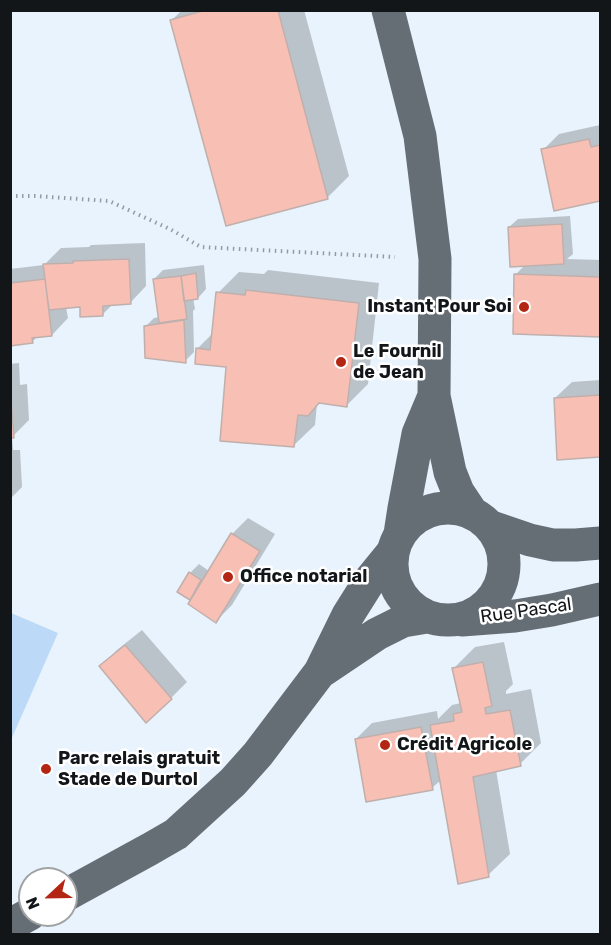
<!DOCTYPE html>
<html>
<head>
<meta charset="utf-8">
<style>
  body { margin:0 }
  #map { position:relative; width:611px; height:945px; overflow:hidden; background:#e9f3fd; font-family:Rubik,sans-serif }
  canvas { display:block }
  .frame { position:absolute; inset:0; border:12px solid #121619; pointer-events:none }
  .north { position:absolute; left:18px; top:867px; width:60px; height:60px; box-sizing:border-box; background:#fff; border:2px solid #a0a2a3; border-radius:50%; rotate:248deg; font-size:16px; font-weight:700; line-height:24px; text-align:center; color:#121619 }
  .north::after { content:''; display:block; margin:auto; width:21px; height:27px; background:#b32613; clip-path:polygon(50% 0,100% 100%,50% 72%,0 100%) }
</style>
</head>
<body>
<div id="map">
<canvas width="611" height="945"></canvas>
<div class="frame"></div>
<div class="north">N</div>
</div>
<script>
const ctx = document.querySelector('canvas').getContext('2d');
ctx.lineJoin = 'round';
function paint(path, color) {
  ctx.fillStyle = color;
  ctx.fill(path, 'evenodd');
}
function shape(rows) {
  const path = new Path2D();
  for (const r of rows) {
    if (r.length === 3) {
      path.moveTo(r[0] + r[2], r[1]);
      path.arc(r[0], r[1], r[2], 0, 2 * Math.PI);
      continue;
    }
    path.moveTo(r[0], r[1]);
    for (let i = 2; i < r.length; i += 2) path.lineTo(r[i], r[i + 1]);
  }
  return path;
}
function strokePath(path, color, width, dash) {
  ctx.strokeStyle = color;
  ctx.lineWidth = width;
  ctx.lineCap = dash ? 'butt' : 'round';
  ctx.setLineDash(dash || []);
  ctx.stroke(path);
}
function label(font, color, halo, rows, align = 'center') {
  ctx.font = font + ' Rubik,sans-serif';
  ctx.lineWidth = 5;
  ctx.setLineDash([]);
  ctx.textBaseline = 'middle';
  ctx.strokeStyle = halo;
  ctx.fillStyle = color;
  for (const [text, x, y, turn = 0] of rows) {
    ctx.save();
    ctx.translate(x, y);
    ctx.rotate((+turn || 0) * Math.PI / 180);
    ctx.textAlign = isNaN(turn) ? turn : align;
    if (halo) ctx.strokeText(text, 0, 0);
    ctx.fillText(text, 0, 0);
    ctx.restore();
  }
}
const green = shape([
  [11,613,58,633,11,740]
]);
const shadow = shape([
  [182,10,304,10,349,176,327,198,172,20],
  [600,125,600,199,555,209,543,150,559,134],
  [570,216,573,254,567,259,600,260,600,336,515,332,516,274,525,265,509,227,518,219],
  [145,243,146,286,130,303,113,304,102,315,81,306,66,307,68,318,52,335,38,336,32,342,10,345,10,269,44,265,61,248,89,247,91,245],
  [204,265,206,289,198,298,193,298,195,309,193,311,194,352,185,361,145,327,154,318,160,317,154,279,163,270],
  [268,270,379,283,368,384,347,405,319,402,317,404,315,425,293,446,228,366,197,349,213,333,218,293,239,272,264,274],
  [19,363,20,385,27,384,29,420,12,437,13,450,20,450,22,487,10,499,10,364],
  [600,380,600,456,559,458,555,398,572,382],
  [248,518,275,534,232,605,216,621,192,599,179,591,190,573,199,564,209,571,232,534],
  [142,630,187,682,171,698,101,666,117,650],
  [504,642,513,684,506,691,506,694,531,689,541,743,520,764,496,770,510,854,488,875,441,780,432,788,356,739,372,723,437,711,438,719,452,705,461,703,454,668,475,647]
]);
const building = shape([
  [206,10,278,10,328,199,226,226,170,20,206,10],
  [589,139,591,147,600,145,600,201,554,211,541,149,589,139],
  [562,224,564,264,510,267,508,227,562,224],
  [129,259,131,304,103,306,103,316,80,317,80,307,49,310,43,264,73,263,73,261,129,259],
  [196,273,198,299,184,301,181,276,196,273],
  [514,274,600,277,600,337,513,334,514,274],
  [181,276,187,319,159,323,153,279,181,276],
  [45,279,52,336,32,338,33,343,10,346,10,283,45,279],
  [246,290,359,303,347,407,319,403,308,416,298,415,294,447,220,441,226,367,195,364,196,348,210,350,216,292,245,295,246,290],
  [184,320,186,363,145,358,144,326,184,320],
  [600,395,600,457,557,460,554,398,600,395],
  [11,399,14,438,10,438,10,400,11,399],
  [231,533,260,551,216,623,188,604,231,533],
  [189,572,201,580,190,600,177,592,189,572],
  [125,645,172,699,146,723,99,666,125,645],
  [483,662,492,706,485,708,486,714,510,710,521,766,473,777,489,877,458,884,430,725,454,721,453,714,462,712,452,668,483,662],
  [421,727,433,790,366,802,355,739,421,727]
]);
const path = shape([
  [10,196,35,196,109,201,170,229,201,247,395,257]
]);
const major = shape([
  [388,10,420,136,435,259,434,396,450,472,458,492,472,513],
  [448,564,56],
  [489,526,530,540,553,545,576,545,600,543],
  [400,534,404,508,418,434,434,396],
  [462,620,515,616,552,610,600,599],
  [322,671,377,634,403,621,427,617],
  [66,895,150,849,176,834,233,782,258,754,320,672,348,615,370,580,392,553],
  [10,925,30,914]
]);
const markers = [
  [524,307,6,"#b32613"],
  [341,362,6,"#b32613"],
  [228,577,6,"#b32613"],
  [385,745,6,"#b32613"],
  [46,769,6,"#b32613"]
];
const poiNames = [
  ["Instant Pour Soi",512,307,"right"],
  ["Le Fournil",353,352],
  ["de Jean",353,373],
  ["Office notarial",240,577],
  ["Crédit Agricole",397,745],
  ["Parc relais gratuit",58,759],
  ["Stade de Durtol",58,780]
];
const streetNames = [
  ["Rue Pascal",526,611,-8]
];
paint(green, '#bcdaf7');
paint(shadow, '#0003');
paint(building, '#f8bfb4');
strokePath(building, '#bfb0ad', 1.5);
strokePath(path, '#949ca3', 4, [1.5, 4.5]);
strokePath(major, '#666e75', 33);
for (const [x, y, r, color] of markers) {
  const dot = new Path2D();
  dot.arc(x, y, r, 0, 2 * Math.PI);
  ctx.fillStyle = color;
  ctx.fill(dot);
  strokePath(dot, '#fff', 2);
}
label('bold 18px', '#121619', '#fff', poiNames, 'left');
label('18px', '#121619', '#fff', streetNames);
</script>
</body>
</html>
